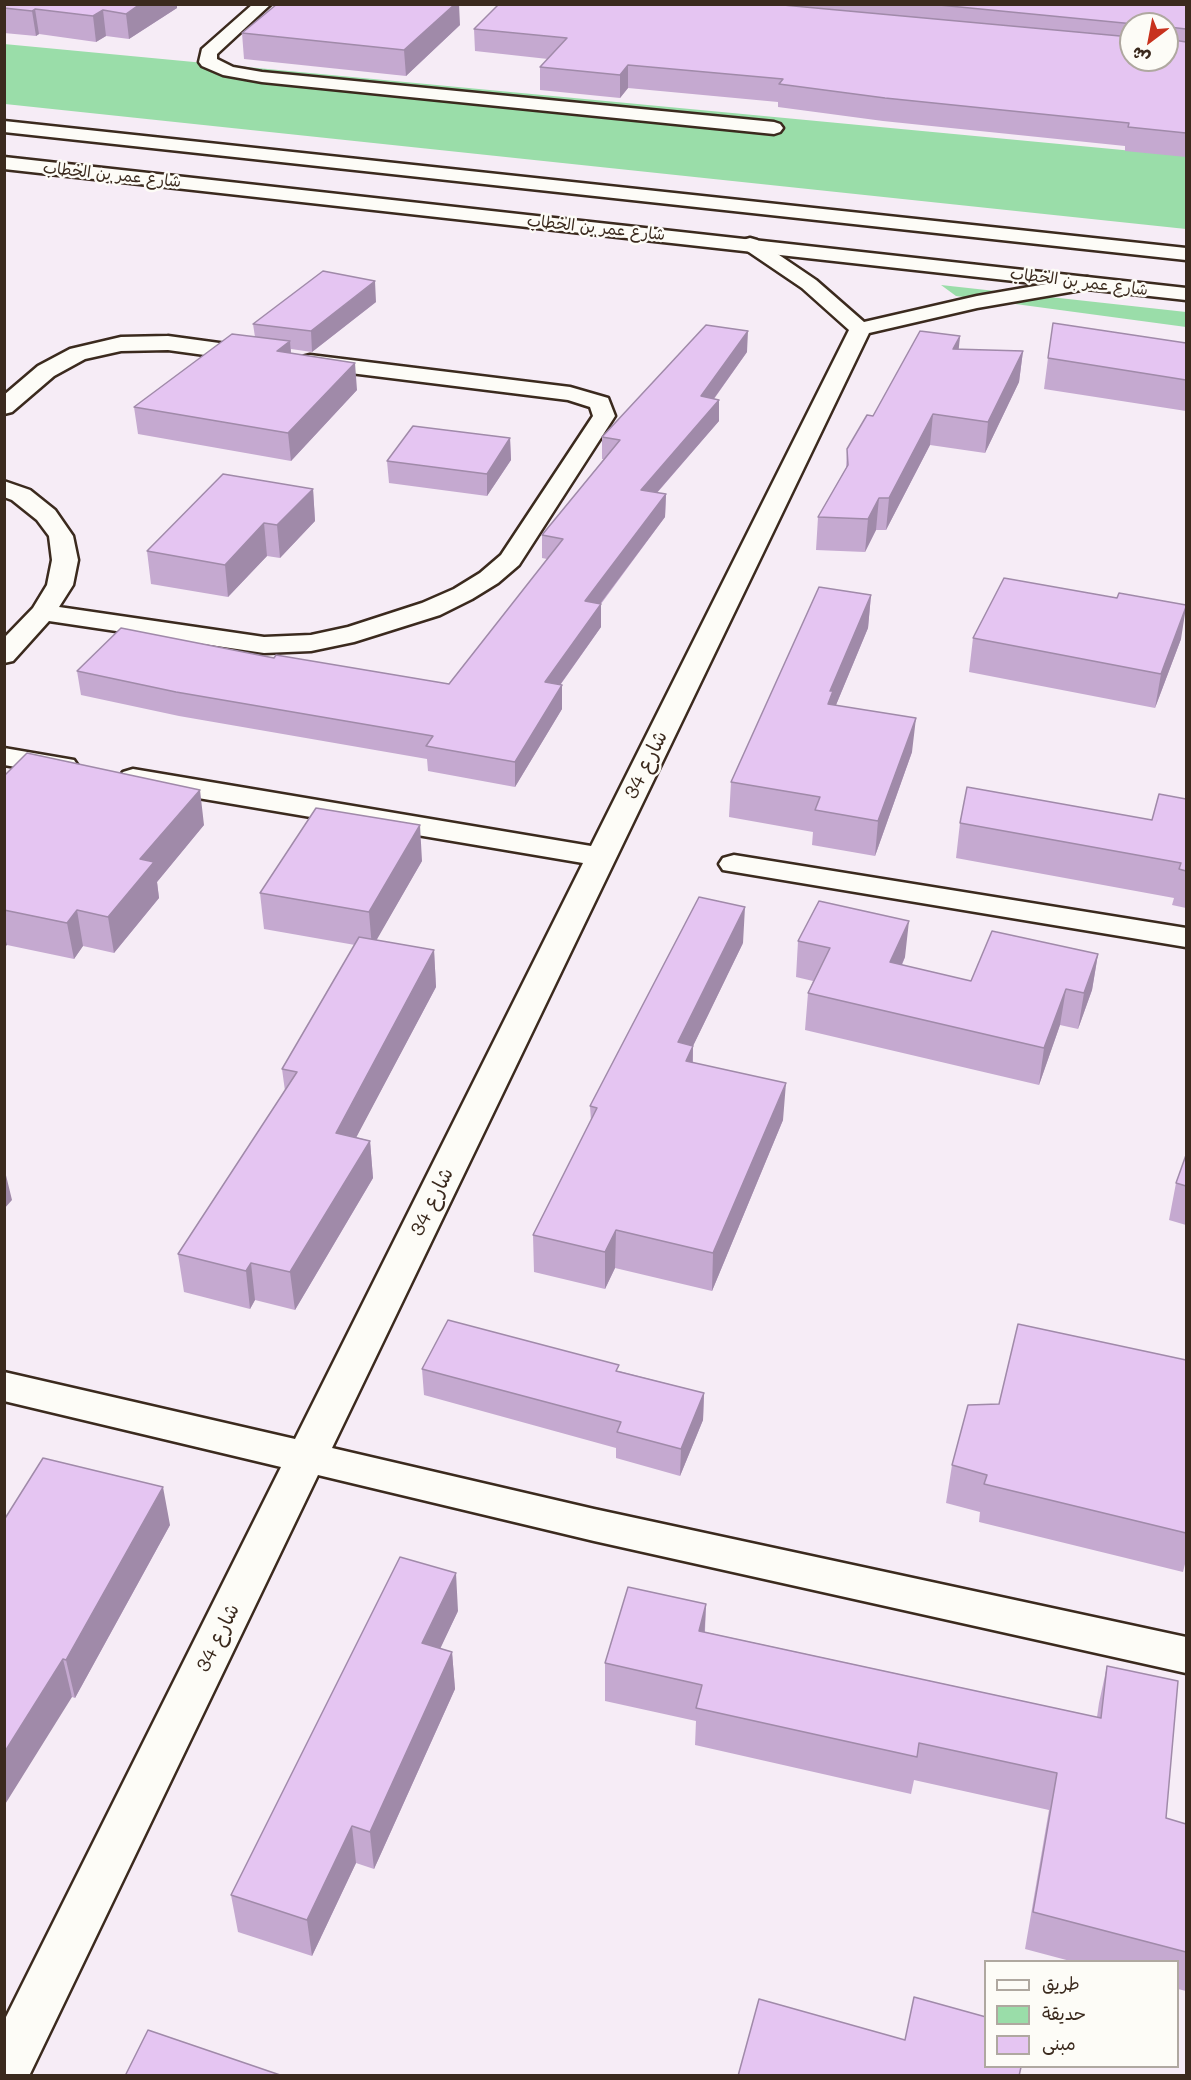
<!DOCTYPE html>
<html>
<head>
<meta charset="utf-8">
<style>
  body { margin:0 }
  #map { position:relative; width:1191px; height:2080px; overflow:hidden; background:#f6ecf6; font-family:Mali,"Playpen Sans Arabic",sans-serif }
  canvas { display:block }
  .frame { position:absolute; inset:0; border:6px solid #3b2a1e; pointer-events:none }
  .legend { position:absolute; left:984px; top:1960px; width:195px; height:108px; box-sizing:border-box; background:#fdfcf7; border:2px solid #afa8a0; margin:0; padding:8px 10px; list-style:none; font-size:18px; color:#3b2a1e }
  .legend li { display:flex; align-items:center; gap:12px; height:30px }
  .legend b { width:30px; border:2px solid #afa8a0 }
  .north { position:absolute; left:1119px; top:12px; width:60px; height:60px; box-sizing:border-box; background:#fdfcf7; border:2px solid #afa8a0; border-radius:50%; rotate:212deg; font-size:16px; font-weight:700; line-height:24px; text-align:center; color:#3b2a1e }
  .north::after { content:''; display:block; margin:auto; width:21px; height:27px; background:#c8321e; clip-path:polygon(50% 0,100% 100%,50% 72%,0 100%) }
</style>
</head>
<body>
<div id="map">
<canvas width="1191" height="2080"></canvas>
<div class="frame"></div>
<ul class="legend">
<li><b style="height:8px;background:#fdfcf7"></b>طريق</li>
<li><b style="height:16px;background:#9adda9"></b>حديقة</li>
<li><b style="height:16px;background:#e5c5f2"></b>مبنى</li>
</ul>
<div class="north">ش</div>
</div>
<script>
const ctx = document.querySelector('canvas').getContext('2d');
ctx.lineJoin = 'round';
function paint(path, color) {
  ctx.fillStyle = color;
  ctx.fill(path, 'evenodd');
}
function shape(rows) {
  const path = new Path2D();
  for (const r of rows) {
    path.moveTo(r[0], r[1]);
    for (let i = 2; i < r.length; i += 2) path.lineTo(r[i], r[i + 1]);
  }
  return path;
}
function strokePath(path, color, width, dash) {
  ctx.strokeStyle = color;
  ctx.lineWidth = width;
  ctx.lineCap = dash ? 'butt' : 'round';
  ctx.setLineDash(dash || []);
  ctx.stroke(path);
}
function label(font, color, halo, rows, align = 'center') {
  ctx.font = font + ' Mali,"Playpen Sans Arabic",sans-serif';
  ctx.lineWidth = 5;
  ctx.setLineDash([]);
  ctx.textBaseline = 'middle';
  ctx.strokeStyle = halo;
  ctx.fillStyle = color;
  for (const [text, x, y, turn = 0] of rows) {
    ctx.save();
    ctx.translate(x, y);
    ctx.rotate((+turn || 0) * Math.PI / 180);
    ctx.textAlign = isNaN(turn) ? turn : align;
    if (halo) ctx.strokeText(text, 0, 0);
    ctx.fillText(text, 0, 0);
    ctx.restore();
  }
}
const green = shape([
  [4,44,1186,156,1186,229,5,104],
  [941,285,1186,312,1186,327,956,296]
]);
const street = shape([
  [253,4,271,4,217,54,217,59,233,67,262,72,774,122,780,124,783,128,780,132,774,134,262,82,223,75,202,66,199,62,202,49,253,4],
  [750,238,757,240,816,280,864,322,977,296,1087,277,1094,279,1097,283,1094,287,1087,289,977,308,869,333,332,1448,594,1509,1186,1637,1186,1673,594,1541,318,1475,29,2076,4,2076,4,2021,281,1467,4,1401,4,1372,295,1439,583,863,133,787,123,784,119,778,123,772,133,769,591,846,849,330,802,288,743,248,740,244,743,240,750,238],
  [168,336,256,348,264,350,267,355,264,360,256,362,168,350,121,351,85,359,54,376,12,412,4,414,4,395,38,366,70,349,121,337,168,336],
  [310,355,570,387,608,398,615,416,519,565,498,583,472,599,440,615,354,642,311,651,264,653,49,621,13,661,4,663,4,638,33,608,47,585,52,560,49,536,37,520,12,500,4,497,4,481,30,490,55,510,73,536,78,560,73,585,59,607,264,637,311,635,348,627,422,603,454,589,480,573,501,555,593,416,590,407,568,400,302,367,299,362,302,357,310,355],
  [4,748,74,760,78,766,74,772,64,775,4,765,4,748],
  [734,855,1186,928,1186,947,723,870,719,864,723,858,734,855]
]);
const secondary = shape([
  [4,121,1186,248,1186,260,4,132,4,121],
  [4,157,1186,288,1186,300,4,169,4,157]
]);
const wall = shape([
  [4,4,177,8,129,39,106,36,96,42,39,34,36,36,4,33],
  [499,4,1186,4,1186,157,1125,151,1125,146,883,121,778,107,778,102,628,88,620,98,540,90,540,67,548,59,475,51,474,29],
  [1131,24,1167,24,1131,60],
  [460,25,406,76,244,59,242,33],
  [376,302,312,352,291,349,291,354,357,390,291,461,138,434,134,407,255,337,253,324],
  [960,336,958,349,1023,351,1019,382,985,453,930,445,886,530,876,530,865,552,816,550,818,517,846,468,847,449,873,416],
  [1186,343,1186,411,1044,389,1048,358],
  [747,352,714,399,719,400,719,421,657,493,666,494,665,517,601,604,601,627,561,684,562,709,515,787,428,771,427,759,179,716,81,695,77,671,274,658,449,684,547,559,542,558,542,535,604,459,602,459,602,437],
  [510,438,511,460,487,496,389,483,387,461],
  [313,489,315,521,280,558,267,556,228,597,151,584,147,551],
  [871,595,868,628,836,705,912,752,875,856,812,845,813,832,729,817,731,782],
  [973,638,1181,639,1155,708,969,672],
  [4,776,204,825,157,882,159,898,114,953,83,946,74,959,7,945,4,947],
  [1186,799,1186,908,1172,905,1174,898,956,858,960,823,1152,820],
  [422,861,376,940,434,950,436,987,356,1137,370,1141,373,1178,295,1310,255,1300,250,1309,184,1292,178,1254,285,1091,282,1069,355,945,264,929,260,893],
  [798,941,905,957,902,965,971,981,1098,954,1092,990,1078,1029,1060,1025,1039,1085,805,1030,808,993,813,981,796,977],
  [743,943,693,1046,693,1062,783,1120,712,1291,615,1268,605,1289,534,1272,533,1235,591,1121,590,1106],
  [1186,1155,1186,1225,1169,1220,1176,1183],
  [1186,1360,1186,1560,1183,1572,979,1522,980,1512,946,1503,952,1465,999,1404],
  [422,1369,619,1371,704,1393,703,1420,680,1476,616,1458,616,1448,424,1395],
  [4,1520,170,1525,75,1698,72,1697],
  [706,1604,705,1632,1097,1717,1099,1703,1107,1666,1166,1818,1186,1824,1186,1991,1178,1989,1178,1962,1074,1962,1025,1949,1049,1810,914,1780,911,1794,695,1745,696,1721,605,1701,605,1663],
  [458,1611,440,1648,452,1652,455,1689,374,1869,356,1863,312,1956,238,1932,231,1895]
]);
const shadedWall = shape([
  [140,4,177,4,177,8,129,39,126,14],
  [455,4,459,4,460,25,406,76,404,50],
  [35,9,39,34,36,36,32,11],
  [103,10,106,36,96,42,93,16],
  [628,65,628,88,620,98,620,75],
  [375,281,376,302,312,352,311,331],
  [748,331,747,352,700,418,701,396],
  [960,336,957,367,953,349],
  [290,341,292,368,277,351],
  [1023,351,1019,382,985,453,988,422],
  [355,363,357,390,291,461,288,433],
  [719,400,719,421,640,512,641,490],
  [933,414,930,445,886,530,889,498],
  [510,438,511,460,487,496,487,474],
  [313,489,315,521,280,558,277,525],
  [666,494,665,517,585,624,585,601],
  [879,498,876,530,865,552,868,519],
  [264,523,267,556,228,597,225,565],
  [871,595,868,628,831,717,828,704,830,691],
  [601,604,601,627,545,706,545,682],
  [1186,607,1181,639,1155,708,1161,674],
  [562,685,562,709,515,787,515,762],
  [916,718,912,752,875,856,878,821],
  [200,790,204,825,157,882,159,898,114,953,108,917,140,859],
  [420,825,422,861,372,948,369,912],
  [745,907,743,943,693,1046,692,1082,678,1042],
  [77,910,83,946,74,959,67,923],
  [909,921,905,957,886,999,890,962],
  [4,933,7,945,4,947],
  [434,950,436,987,339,1170,336,1133],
  [1098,954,1092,990,1078,1029,1084,993],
  [1066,989,1060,1025,1039,1085,1044,1048],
  [786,1083,783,1120,712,1291,713,1253],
  [370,1141,373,1178,295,1310,290,1272],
  [4,1167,12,1200,4,1209],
  [616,1230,615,1268,605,1289,605,1252],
  [251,1263,255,1300,250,1309,246,1271],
  [704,1393,703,1420,680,1476,681,1449],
  [163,1487,170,1525,75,1698,66,1660],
  [456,1573,458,1611,425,1681,422,1643],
  [706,1604,704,1642,699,1631],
  [452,1652,455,1689,374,1869,370,1832],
  [63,1659,72,1697,4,1806,4,1753],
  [352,1826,356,1863,312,1956,307,1920]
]);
const building = shape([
  [4,4,140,4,126,14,103,10,93,16,35,9,32,11,4,8,4,4],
  [277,4,455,4,404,50,242,33,277,4],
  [499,4,772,4,1131,37,1131,60,1167,60,1167,39,1186,42,1186,133,1128,127,1129,123,885,98,779,84,783,79,628,65,620,75,540,67,567,38,474,29,499,4],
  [929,4,1186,4,1186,29,1169,27,1168,35,1167,35,1167,24,1134,24,929,4],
  [323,271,375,281,311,331,253,324,323,271],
  [1053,323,1186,343,1186,380,1048,358,1053,323],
  [706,325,748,331,701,396,719,400,641,490,666,494,585,601,601,604,545,682,562,685,515,762,426,746,433,736,176,692,77,671,121,628,274,658,276,655,449,684,563,539,542,535,620,440,602,437,706,325],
  [920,331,960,336,953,349,1023,351,988,422,933,414,889,498,879,498,868,519,818,517,848,465,847,449,867,415,873,416,920,331],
  [232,334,290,341,277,351,355,363,288,433,134,407,232,334],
  [413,426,510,438,487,474,387,461,413,426],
  [223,474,313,489,277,525,264,523,225,565,147,551,223,474],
  [1004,578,1117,598,1119,593,1186,605,1186,607,1161,674,973,638,1004,578],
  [819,587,871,595,830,691,833,691,828,704,916,718,878,821,815,810,820,797,731,782,819,587],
  [27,753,200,790,140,859,154,862,108,917,77,910,67,923,4,910,4,776,27,753],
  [967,787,1152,820,1159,794,1186,799,1186,871,1179,869,1181,863,960,823,967,787],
  [316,808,420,825,369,912,260,893,316,808],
  [699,897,745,907,678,1042,693,1046,686,1061,786,1083,713,1253,616,1230,605,1252,533,1235,597,1108,590,1106,699,897],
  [819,901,909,921,890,962,971,981,992,931,1098,954,1084,993,1066,989,1044,1048,808,993,830,948,798,941,819,901],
  [359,937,434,950,336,1133,370,1141,290,1272,251,1263,246,1271,178,1254,297,1072,282,1069,359,937],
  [1186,1155,1186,1186,1176,1183,1186,1155],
  [448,1320,619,1365,616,1371,704,1393,681,1449,617,1432,621,1422,422,1369,448,1320],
  [1018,1324,1186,1360,1186,1533,984,1484,987,1475,952,1465,968,1405,999,1404,1018,1324],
  [43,1458,163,1487,66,1660,63,1659,4,1753,4,1520,43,1458],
  [400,1557,456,1573,422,1643,452,1652,370,1832,352,1826,307,1920,231,1895,400,1557],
  [628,1587,706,1604,699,1631,1101,1718,1107,1666,1178,1681,1166,1818,1186,1824,1186,1952,1033,1912,1057,1773,919,1743,917,1757,696,1708,702,1685,605,1663,628,1587],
  [914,1997,986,2017,986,2067,1021,2067,1019,2076,738,2076,759,1999,905,2040,914,1997],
  [148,2030,283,2076,125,2076,148,2030]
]);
const farStreetnames = [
  ["شارع عمر بن الخطاب",112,175,6],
  ["شارع عمر بن الخطاب",596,228,6],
  ["شارع عمر بن الخطاب",1079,282,7]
];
const streetNames = [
  ["شارع 34",646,765,-64],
  ["شارع 34",432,1202,-64],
  ["شارع 34",218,1638,-64]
];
paint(green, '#9adda9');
strokePath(street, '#3b2a1e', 5);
strokePath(secondary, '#3b2a1e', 5);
paint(street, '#fdfcf7');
paint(secondary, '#fdfcf7');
paint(wall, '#c5a9d0');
paint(shadedWall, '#a08aa9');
paint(building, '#e5c5f2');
strokePath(building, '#a08aa9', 1.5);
label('16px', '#3b2a1e', '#fdfcf7', farStreetnames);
label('20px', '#3b2a1e', '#fdfcf7', streetNames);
</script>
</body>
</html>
